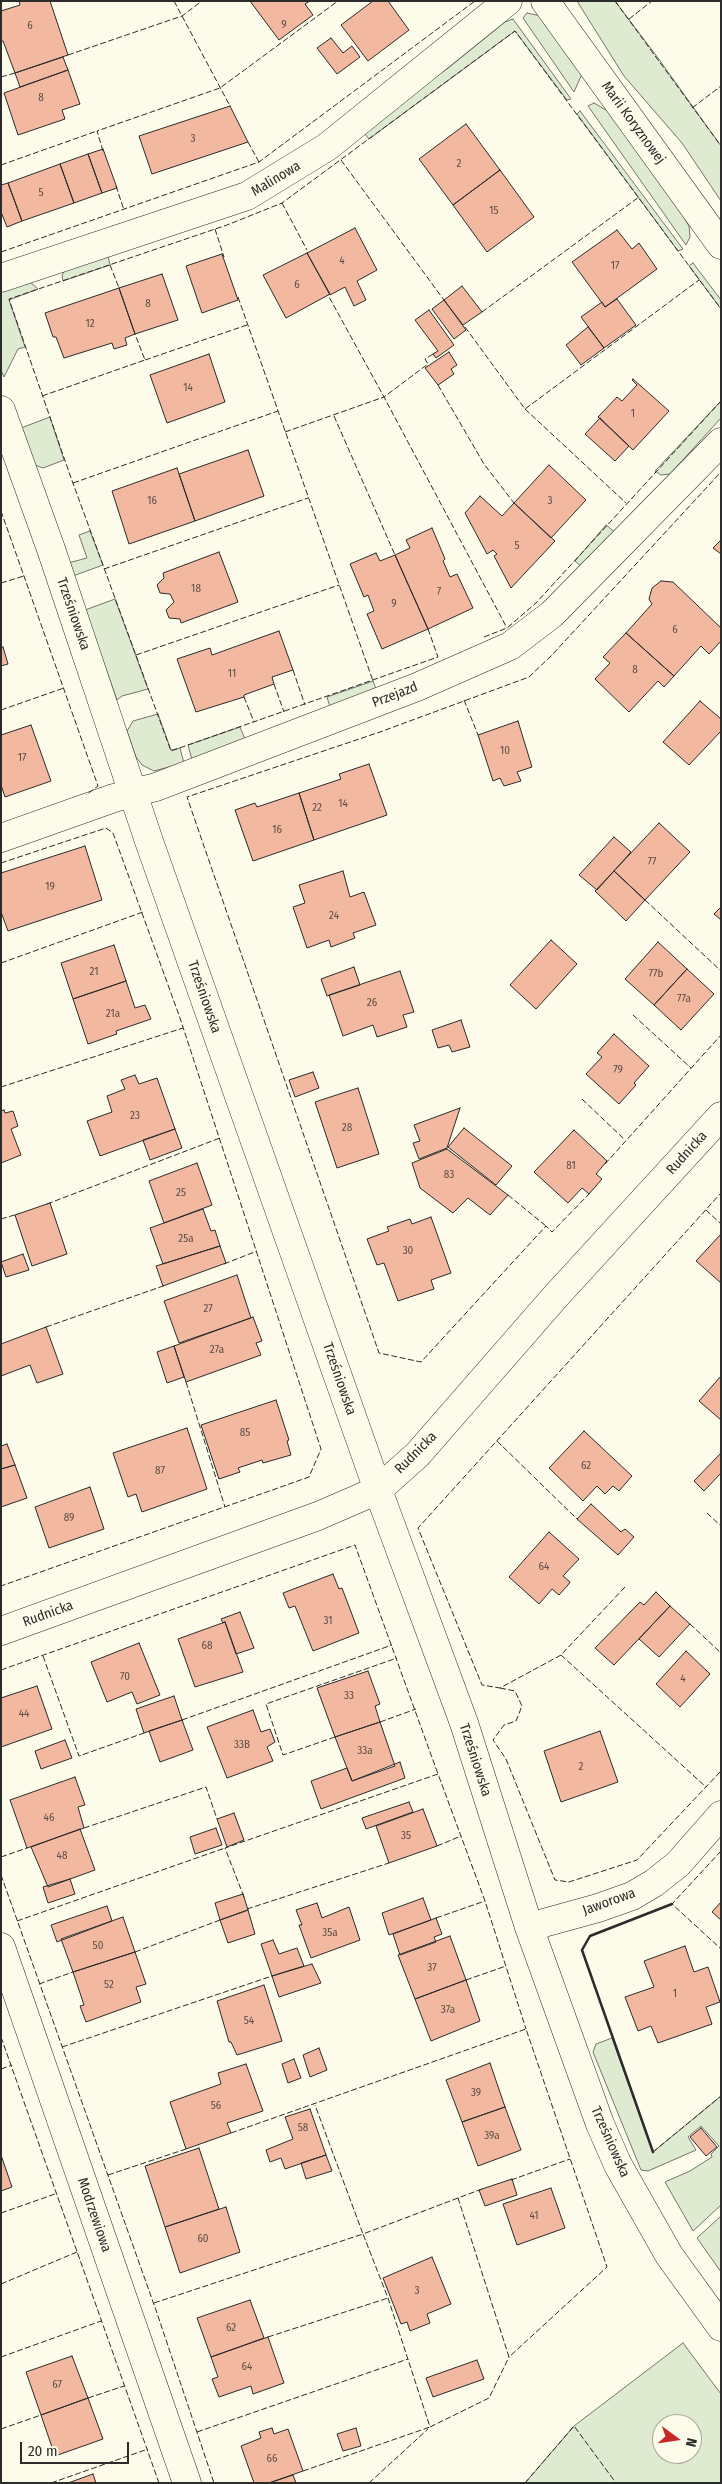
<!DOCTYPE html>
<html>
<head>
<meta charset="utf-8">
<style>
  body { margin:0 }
  #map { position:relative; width:722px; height:2484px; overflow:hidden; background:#fdfbea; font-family:"Fira Sans Condensed",sans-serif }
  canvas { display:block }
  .frame { position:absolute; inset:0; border:2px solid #2b2b2b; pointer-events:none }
  .north { position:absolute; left:652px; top:2414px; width:50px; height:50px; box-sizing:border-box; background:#fdfbea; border:1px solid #a9a89e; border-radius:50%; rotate:104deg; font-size:14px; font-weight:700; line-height:20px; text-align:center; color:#2b2b2b }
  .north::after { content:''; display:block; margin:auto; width:18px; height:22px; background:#c62828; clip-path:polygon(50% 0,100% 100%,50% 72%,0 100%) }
  .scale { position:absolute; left:20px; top:2442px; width:109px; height:22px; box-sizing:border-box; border:2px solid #2b2b2b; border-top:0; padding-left:6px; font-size:15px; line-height:18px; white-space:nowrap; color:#2b2b2b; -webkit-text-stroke:4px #fdfbea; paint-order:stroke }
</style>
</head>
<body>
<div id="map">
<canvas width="722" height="2484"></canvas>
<div class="frame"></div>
<div class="north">N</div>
<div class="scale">20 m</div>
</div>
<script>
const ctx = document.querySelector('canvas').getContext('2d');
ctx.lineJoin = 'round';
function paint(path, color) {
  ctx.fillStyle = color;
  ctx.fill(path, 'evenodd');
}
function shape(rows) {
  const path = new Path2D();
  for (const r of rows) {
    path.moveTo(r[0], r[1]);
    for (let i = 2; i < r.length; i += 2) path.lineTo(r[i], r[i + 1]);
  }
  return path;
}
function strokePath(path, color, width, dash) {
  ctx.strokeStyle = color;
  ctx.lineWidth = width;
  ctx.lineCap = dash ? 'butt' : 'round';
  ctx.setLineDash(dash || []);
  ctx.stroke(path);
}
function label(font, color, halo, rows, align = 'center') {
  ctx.font = font + ' "Fira Sans Condensed",sans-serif';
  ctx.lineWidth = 4;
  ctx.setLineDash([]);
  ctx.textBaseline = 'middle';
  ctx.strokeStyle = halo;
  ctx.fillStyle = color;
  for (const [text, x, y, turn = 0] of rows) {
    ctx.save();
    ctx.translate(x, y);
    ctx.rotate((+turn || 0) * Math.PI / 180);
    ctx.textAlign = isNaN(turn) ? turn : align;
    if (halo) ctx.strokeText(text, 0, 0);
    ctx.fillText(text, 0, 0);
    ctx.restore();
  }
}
const green = shape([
  [577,1,615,1,658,58,721,146,721,201,682,143,624,76,577,1],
  [527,13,541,16,582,74,574,92,523,18,527,13],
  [513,19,571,99,567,100,515,31,369,139,361,129,447,69,505,22,513,19],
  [594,103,611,113,683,216,689,226,690,237,686,245,588,106,594,103],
  [580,111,683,249,678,251,577,114,580,111],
  [108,256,110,265,63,281,62,275,66,269,108,256],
  [693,263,721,300,721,309,689,266,693,263],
  [30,282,38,289,9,300,25,347,18,349,4,377,1,370,1,291,30,282],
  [721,401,721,418,670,474,661,475,655,471,721,401],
  [50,417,64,460,43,468,35,465,21,428,50,417],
  [606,525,616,533,583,568,575,561,606,525],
  [90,531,103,565,73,576,68,563,87,558,79,535,90,531],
  [115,599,148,689,122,696,117,700,85,610,115,599],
  [373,681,376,689,330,707,327,697,373,681],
  [158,714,171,750,180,748,184,763,154,771,142,765,136,757,127,731,133,721,158,714],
  [240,727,245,739,192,760,188,745,240,727],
  [612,2038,653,2152,721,2096,721,2205,693,2231,665,2182,690,2171,712,2157,711,2154,719,2146,701,2126,688,2137,696,2150,648,2171,641,2170,593,2052,596,2044,612,2038],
  [721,2216,721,2272,697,2238,721,2216],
  [683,2343,721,2394,721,2483,525,2483,574,2426,683,2343],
  [662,2424,692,2424,692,2454,662,2454,662,2424]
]);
const building = shape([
  [19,1,50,1,68,55,15,73,3,41,1,41,1,11,20,5,19,1],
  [250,1,310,1,305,4,313,15,279,40,250,1],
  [373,1,388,1,409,30,368,61,341,25,373,1],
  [331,38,343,53,352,46,360,57,337,74,317,48,331,38],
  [63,57,68,70,20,87,15,73,63,57],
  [68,70,80,104,62,110,65,119,18,135,4,93,68,70],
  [230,106,248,142,152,174,139,136,230,106],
  [466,124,500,170,453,205,419,159,466,124],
  [103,149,117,188,102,193,88,154,103,149],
  [88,154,102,193,74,203,60,164,88,154],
  [60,164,74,203,22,221,8,183,60,164],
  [500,170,534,217,487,252,453,205,500,170],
  [8,183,22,221,7,227,1,212,1,185,8,183],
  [355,228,377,270,357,281,366,300,354,306,345,287,330,295,307,253,355,228],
  [617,230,632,249,639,243,657,269,605,307,572,262,617,230],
  [307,253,330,294,286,318,263,275,307,253],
  [222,254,238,300,202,313,186,266,222,254],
  [162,274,178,320,135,334,119,288,162,274],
  [462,286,482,312,463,325,444,300,462,286],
  [119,288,135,334,125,338,127,345,114,349,112,343,64,358,56,337,53,337,45,313,119,288],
  [617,299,636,325,604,348,581,317,602,302,605,307,617,299],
  [444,300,466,330,454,339,432,309,444,300],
  [429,310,454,345,436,358,433,354,438,351,415,320,429,310],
  [588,327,604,348,581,365,566,345,588,327],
  [449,352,457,365,451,369,454,374,438,385,425,368,449,352],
  [209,354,225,402,167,423,150,375,209,354],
  [633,379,669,411,633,450,598,417,617,397,622,401,637,385,632,380,633,379],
  [600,418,629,446,615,461,585,434,600,418],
  [248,450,264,496,195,521,179,474,248,450],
  [549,465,586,500,551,538,514,503,549,465],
  [177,468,195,521,129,544,112,491,177,468],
  [480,496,502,516,514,503,555,541,511,588,494,556,497,554,493,550,487,554,465,513,480,496],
  [432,528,445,559,443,561,450,577,457,574,473,608,428,629,395,555,410,548,406,540,432,528],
  [721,540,721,554,713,548,721,540],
  [219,552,238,602,181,623,180,619,169,618,166,610,174,602,170,594,160,593,157,585,164,578,163,573,219,552],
  [376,553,380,561,395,555,428,629,382,649,367,614,374,611,368,595,364,597,350,564,376,553],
  [661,581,673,582,721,628,721,641,709,654,701,646,674,676,626,633,652,604,649,599,652,588,661,581],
  [279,631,293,670,272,677,274,684,244,695,244,697,196,712,177,659,210,648,212,655,279,631],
  [626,633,674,676,664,687,658,681,629,712,595,679,610,663,603,657,626,633],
  [3,647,8,664,1,666,1,648,3,647],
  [700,701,721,719,721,731,689,765,663,742,700,701],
  [518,721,532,767,517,772,521,781,504,786,500,778,493,781,478,735,518,721],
  [31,725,51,781,5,797,1,785,1,735,31,725],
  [369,764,387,815,314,840,299,793,341,779,339,774,369,764],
  [299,793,314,840,253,861,235,810,255,803,257,807,299,793],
  [659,823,690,852,645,900,614,871,659,823],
  [614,837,631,852,597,890,579,875,614,837],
  [85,846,102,900,8,931,1,912,1,873,85,846],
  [343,871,350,897,364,892,376,925,353,933,355,938,331,947,329,940,307,948,293,907,305,903,299,885,343,871],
  [614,871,645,900,626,921,595,891,614,871],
  [721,907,721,920,714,914,721,907],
  [551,940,577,964,536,1009,510,985,551,940],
  [658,942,687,969,654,1005,625,979,658,942],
  [114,945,126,981,73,999,61,963,114,945],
  [354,967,360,985,327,996,321,979,354,967],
  [687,969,714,994,681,1030,654,1005,687,969],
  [400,971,414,1012,403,1015,407,1027,377,1037,373,1025,343,1036,329,995,400,971],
  [126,981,135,1008,145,1005,151,1019,116,1031,117,1034,88,1044,73,999,126,981],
  [461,1020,470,1047,452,1052,449,1045,438,1048,432,1030,461,1020],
  [614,1034,649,1066,634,1083,636,1085,619,1104,586,1074,602,1057,597,1053,614,1034],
  [313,1072,319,1088,295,1097,289,1080,313,1072],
  [135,1075,139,1084,157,1078,175,1129,100,1156,87,1121,112,1112,107,1096,125,1089,121,1080,135,1075],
  [358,1088,379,1154,337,1168,315,1102,358,1088],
  [460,1108,447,1148,419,1159,413,1143,420,1141,414,1125,460,1108],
  [4,1110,5,1113,13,1111,18,1126,11,1129,21,1155,1,1163,1,1111,4,1110],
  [464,1128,512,1166,496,1185,448,1147,464,1128],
  [175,1129,182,1148,150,1160,143,1140,175,1129],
  [574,1130,607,1161,596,1174,602,1179,589,1194,582,1188,568,1203,534,1172,574,1130],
  [447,1149,508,1195,490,1215,468,1198,453,1213,420,1188,412,1163,447,1149],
  [197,1163,212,1205,164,1223,149,1181,197,1163],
  [50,1203,67,1254,32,1266,15,1215,50,1203],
  [203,1209,211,1231,215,1230,220,1246,163,1264,150,1228,203,1209],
  [431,1217,451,1273,431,1280,434,1289,398,1301,384,1263,377,1265,367,1239,389,1231,387,1227,410,1219,412,1224,431,1217],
  [721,1234,721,1283,696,1261,721,1234],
  [220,1246,226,1263,163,1286,156,1266,220,1246],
  [23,1254,29,1270,6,1277,1,1262,23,1254],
  [237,1275,251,1318,179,1343,164,1301,237,1275],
  [253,1317,262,1341,256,1343,261,1355,186,1382,174,1346,253,1317],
  [46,1327,63,1374,37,1383,30,1365,1,1376,1,1344,46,1327],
  [174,1346,184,1377,167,1383,157,1352,174,1346],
  [721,1376,721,1420,699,1401,721,1376],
  [276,1400,289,1440,287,1441,291,1455,263,1463,262,1460,238,1468,240,1472,219,1479,201,1425,276,1400],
  [187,1428,207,1489,142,1512,136,1494,128,1497,113,1453,187,1428],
  [584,1431,632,1476,619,1491,613,1486,605,1494,597,1486,583,1501,549,1468,584,1431],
  [7,1444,15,1465,1,1469,1,1446,7,1444],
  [721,1453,721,1473,704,1491,694,1481,721,1453],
  [15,1465,27,1498,1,1507,1,1469,15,1465],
  [90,1487,104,1529,49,1548,35,1507,90,1487],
  [591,1504,621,1532,625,1529,634,1537,618,1555,577,1519,591,1504],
  [549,1532,579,1559,563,1576,570,1582,568,1585,559,1595,552,1589,539,1604,509,1577,549,1532],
  [333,1574,339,1589,342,1588,359,1633,313,1651,295,1606,289,1608,283,1593,333,1574],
  [656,1592,670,1606,614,1665,595,1648,640,1602,644,1605,656,1592],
  [670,1606,690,1624,659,1657,639,1639,670,1606],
  [240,1612,254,1648,236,1654,225,1622,223,1623,221,1619,240,1612],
  [225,1622,243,1672,195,1687,178,1639,225,1622],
  [139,1643,160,1695,137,1704,132,1692,107,1702,91,1662,139,1643],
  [686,1651,710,1674,680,1707,656,1684,686,1651],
  [368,1671,380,1704,375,1706,380,1722,335,1737,317,1688,368,1671],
  [37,1686,52,1729,1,1747,1,1698,37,1686],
  [174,1696,182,1720,144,1733,136,1709,174,1696],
  [253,1710,261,1732,270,1729,275,1742,267,1747,273,1761,227,1778,207,1727,253,1710],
  [182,1720,193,1750,160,1762,149,1731,182,1720],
  [380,1722,395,1766,352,1781,335,1737,380,1722],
  [600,1731,618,1782,561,1802,544,1751,600,1731],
  [65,1740,72,1758,41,1769,35,1751,65,1740],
  [400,1762,405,1778,321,1809,311,1781,347,1768,352,1781,400,1762],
  [75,1777,85,1805,78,1807,84,1828,27,1848,10,1800,75,1777],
  [409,1802,413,1812,366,1829,362,1818,409,1802],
  [423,1809,437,1846,389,1863,376,1826,423,1809],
  [234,1813,244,1840,227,1847,217,1819,234,1813],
  [216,1828,222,1845,195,1854,190,1837,216,1828],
  [80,1829,95,1870,48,1887,31,1847,80,1829],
  [70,1879,75,1894,48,1903,43,1887,70,1879],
  [243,1894,248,1910,220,1920,215,1903,243,1894],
  [423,1898,431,1920,389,1935,382,1913,423,1898],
  [721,1902,721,1920,712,1912,721,1902],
  [317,1903,322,1918,349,1907,360,1940,311,1958,299,1925,302,1925,296,1910,317,1903],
  [107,1906,112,1921,57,1942,51,1925,107,1906],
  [248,1910,255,1934,228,1943,220,1920,248,1910],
  [123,1917,135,1952,73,1972,61,1939,123,1917],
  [436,1918,442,1934,434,1937,436,1942,400,1955,393,1934,436,1918],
  [450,1936,466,1980,415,1999,398,1955,450,1936],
  [273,1940,279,1954,297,1948,304,1966,272,1976,261,1944,273,1940],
  [685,1946,694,1972,708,1967,720,2002,706,2007,712,2024,658,2043,651,2026,638,2031,625,1997,654,1987,644,1961,685,1946],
  [135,1952,146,1984,136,1987,141,2002,86,2022,80,2006,84,2005,73,1972,135,1952],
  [312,1964,321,1983,279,1997,272,1976,312,1964],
  [466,1980,480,2021,431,2041,415,1999,466,1980],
  [264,1985,282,2041,237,2055,231,2042,229,2042,217,2001,264,1985],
  [319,2048,327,2070,310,2077,303,2055,319,2048],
  [294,2059,301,2078,288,2083,282,2064,294,2059],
  [490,2063,505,2107,462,2122,446,2080,490,2063],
  [246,2064,263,2111,227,2123,231,2133,186,2149,170,2102,221,2084,218,2073,246,2064],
  [505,2107,521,2150,478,2166,462,2122,505,2107],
  [310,2109,326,2155,285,2169,281,2158,270,2162,266,2150,293,2139,285,2117,310,2109],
  [701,2128,717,2147,706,2156,690,2137,701,2128],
  [199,2148,219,2209,165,2227,145,2166,199,2148],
  [1,2155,12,2187,1,2191,1,2155],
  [326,2155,332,2171,306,2179,301,2163,326,2155],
  [512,2179,517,2195,485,2206,479,2190,512,2179],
  [551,2188,565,2228,517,2245,503,2204,551,2188],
  [226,2207,240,2252,180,2273,165,2227,226,2207],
  [432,2257,451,2304,427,2314,430,2323,410,2331,407,2322,401,2324,383,2278,432,2257],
  [250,2300,264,2338,211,2357,197,2318,250,2300],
  [268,2337,284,2383,253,2394,251,2386,219,2397,212,2379,218,2377,211,2357,268,2337],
  [72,2356,88,2398,41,2415,26,2372,72,2356],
  [477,2360,484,2379,433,2397,426,2378,477,2360],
  [88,2398,103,2439,55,2456,41,2415,88,2398],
  [272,2428,274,2434,288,2429,303,2471,269,2483,254,2483,241,2446,261,2438,259,2432,272,2428],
  [356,2428,361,2446,343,2451,337,2434,356,2428],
  [93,2474,96,2483,68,2483,93,2474],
  [293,2475,296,2483,269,2483,293,2475]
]);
const minor = shape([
  [545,1,721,245],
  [1,278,247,196,327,147,508,1],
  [1,410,51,549,150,844,378,1490,464,1723,529,1927,600,2124,618,2165,669,2255,721,2327],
  [1,838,114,798,156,787,417,687,510,646,552,614,721,442],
  [1,1631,318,1516,378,1490,418,1454,555,1297,721,1116],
  [529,1927,598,1908,632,1896,654,1883,678,1864,721,1815],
  [1,1947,187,2483]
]);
const fence = shape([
  [174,1,230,106],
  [615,1,721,146],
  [629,19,652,1],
  [68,55,182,16,202,1],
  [1,77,15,73],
  [692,108,721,86],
  [248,142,259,162],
  [103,151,97,131,220,88,338,1],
  [341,160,444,300],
  [1,165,97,131],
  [116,186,124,210],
  [282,203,307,250],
  [215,229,224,257],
  [1,252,259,162,475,1],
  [110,265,119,288],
  [238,297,373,681],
  [482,312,639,197],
  [465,327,525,409,699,280],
  [433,354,425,359,428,364,384,397,507,628],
  [145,360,247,325],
  [438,385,484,464,514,503],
  [42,396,145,360,135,334],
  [525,409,626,503],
  [334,416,395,555],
  [285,432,384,397,328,295],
  [73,483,278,411],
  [1,511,98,786,86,795],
  [104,569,308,498],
  [1,583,24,576],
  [428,629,438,657,171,751,70,475,9,299,227,225,282,203,515,31,721,309],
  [484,637,507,628,536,603,721,401],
  [136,655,339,585],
  [293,670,305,705],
  [274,684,284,712],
  [244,697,254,722],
  [464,700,478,735],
  [1,710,64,688],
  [1,863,106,828,113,833,180,1018,321,1449,309,1477,1,1586],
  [645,900,721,971],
  [1,963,143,912],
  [633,1015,691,1068],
  [1,1087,183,1028],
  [582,1099,625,1140],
  [605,1164,721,1035],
  [590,1193,552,1232,546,1226,421,1362,379,1353,187,797,380,732,529,677,552,655,721,472],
  [508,1195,546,1226],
  [47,1204,220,1138],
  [706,1210,721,1224],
  [1,1219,18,1214],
  [224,1264,257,1251],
  [46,1327,166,1285],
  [186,1382,225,1507],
  [497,1441,577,1519],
  [707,1513,721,1526],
  [625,1587,561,1655,500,1688,482,1685,418,1528,721,1193],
  [690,1624,721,1653],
  [561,1655,706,1787],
  [43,1656,79,1756,144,1733],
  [1,1670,355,1545,438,1774],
  [500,1688,515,1691,522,1706,516,1721,504,1725,493,1740,506,1759,555,1880,569,1882,637,1860,721,1771],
  [182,1720,392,1645],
  [380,1722,416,1709],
  [335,1737,283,1755,266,1704,397,1658],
  [84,1828,206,1787,217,1819],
  [437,1846,461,1836],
  [721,1851,672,1904,721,1949],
  [1,1857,27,1848],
  [1,1875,157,2313,214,2483],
  [244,1897,225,1848,438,1774,485,1901,526,2029],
  [247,1909,389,1863],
  [436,1918,485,1901],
  [17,1921,225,1848],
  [135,1952,220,1920],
  [466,1980,506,1966],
  [39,1984,73,1972],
  [1,2037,159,2483],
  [62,2047,272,1976],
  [1,2069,12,2065],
  [231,2133,526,2029,607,2267,509,2357,458,2198,482,2189],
  [653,2152,721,2096],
  [108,2175,186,2149],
  [511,2180,570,2159],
  [458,2198,363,2234,388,2298,430,2427,489,2398,509,2357],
  [1,2213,55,2194],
  [1,2284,77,2252],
  [154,2303,363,2234,315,2105],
  [268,2337,388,2298],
  [1,2357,101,2321],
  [88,2398,124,2386],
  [1,2429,41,2415],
  [197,2432,408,2359],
  [303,2471,430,2427],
  [51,2483,148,2449],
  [369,2483,428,2429],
  [525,2483,574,2426,616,2483]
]);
const wall = shape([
  [653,2152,582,1950,590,1936,672,1904]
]);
const numberNames = [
  ["9",284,25],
  ["6",30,26],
  ["8",41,98],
  ["3",193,139],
  ["2",459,164],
  ["5",41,193],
  ["15",494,211],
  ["4",342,261],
  ["17",615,266],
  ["6",297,285],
  ["8",148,304],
  ["12",90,324],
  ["14",188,388],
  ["1",633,414],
  ["16",152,501],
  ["3",550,501],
  ["5",517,546],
  ["18",196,589],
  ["7",439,592],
  ["9",394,604],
  ["6",675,630],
  ["8",635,670],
  ["11",232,674],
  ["10",505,751],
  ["17",22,758],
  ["14",343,804],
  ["22",317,808],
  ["16",277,830],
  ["77",652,862],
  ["19",50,887],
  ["24",334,916],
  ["21",94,972],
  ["77b",656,974],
  ["77a",684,999],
  ["26",372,1003],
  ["21a",113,1014],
  ["79",618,1070],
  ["23",135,1116],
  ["28",347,1128],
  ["81",571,1166],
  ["83",449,1175],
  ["25",181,1193],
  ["25a",186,1239],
  ["30",408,1251],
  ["27",208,1309],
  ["27a",217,1350],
  ["85",245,1433],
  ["62",586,1466],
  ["87",160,1471],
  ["89",69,1518],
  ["64",544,1567],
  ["31",328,1621],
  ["68",207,1646],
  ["70",125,1677],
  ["4",683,1679],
  ["33",349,1696],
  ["44",24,1714],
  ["33B",242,1745],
  ["33a",365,1751],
  ["2",581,1767],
  ["46",49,1818],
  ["35",406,1836],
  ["48",62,1856],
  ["35a",330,1933],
  ["50",98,1946],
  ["37",432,1968],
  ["52",109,1985],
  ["1",675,1994],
  ["37a",448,2010],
  ["54",249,2021],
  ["39",476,2093],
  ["56",216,2106],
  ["58",303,2128],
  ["39a",492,2136],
  ["41",534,2216],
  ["60",203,2239],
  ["3",417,2291],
  ["62",231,2328],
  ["64",247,2367],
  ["67",57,2385],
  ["66",272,2459]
];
const streetNames = [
  ["Marii Koryznowej",633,123,54],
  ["Malinowa",276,179,-31],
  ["Trześniowska",73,614,71],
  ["Przejazd",395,695,-21],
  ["Trześniowska",204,997,71],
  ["Rudnicka",687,1153,-48],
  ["Trześniowska",339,1379,71],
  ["Rudnicka",416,1453,-45],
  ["Rudnicka",48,1614,-20],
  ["Trześniowska",475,1760,72],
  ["Jaworowa",609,1902,-20],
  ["Trześniowska",610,2142,66],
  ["Modrzewiowa",94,2215,71]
];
paint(green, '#deebd1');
strokePath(green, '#74746e', 1);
paint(building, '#f2b8a0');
strokePath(building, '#2b2b2b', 1);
strokePath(minor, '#2b2b2b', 29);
strokePath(minor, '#fdfbea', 28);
strokePath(fence, '#2b2b2b', 1, [6, 2.5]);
strokePath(wall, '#2b2b2b', 2.5);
label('11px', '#5d4e48', null, numberNames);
label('14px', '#2b2b2b', '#fdfbea', streetNames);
</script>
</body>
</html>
